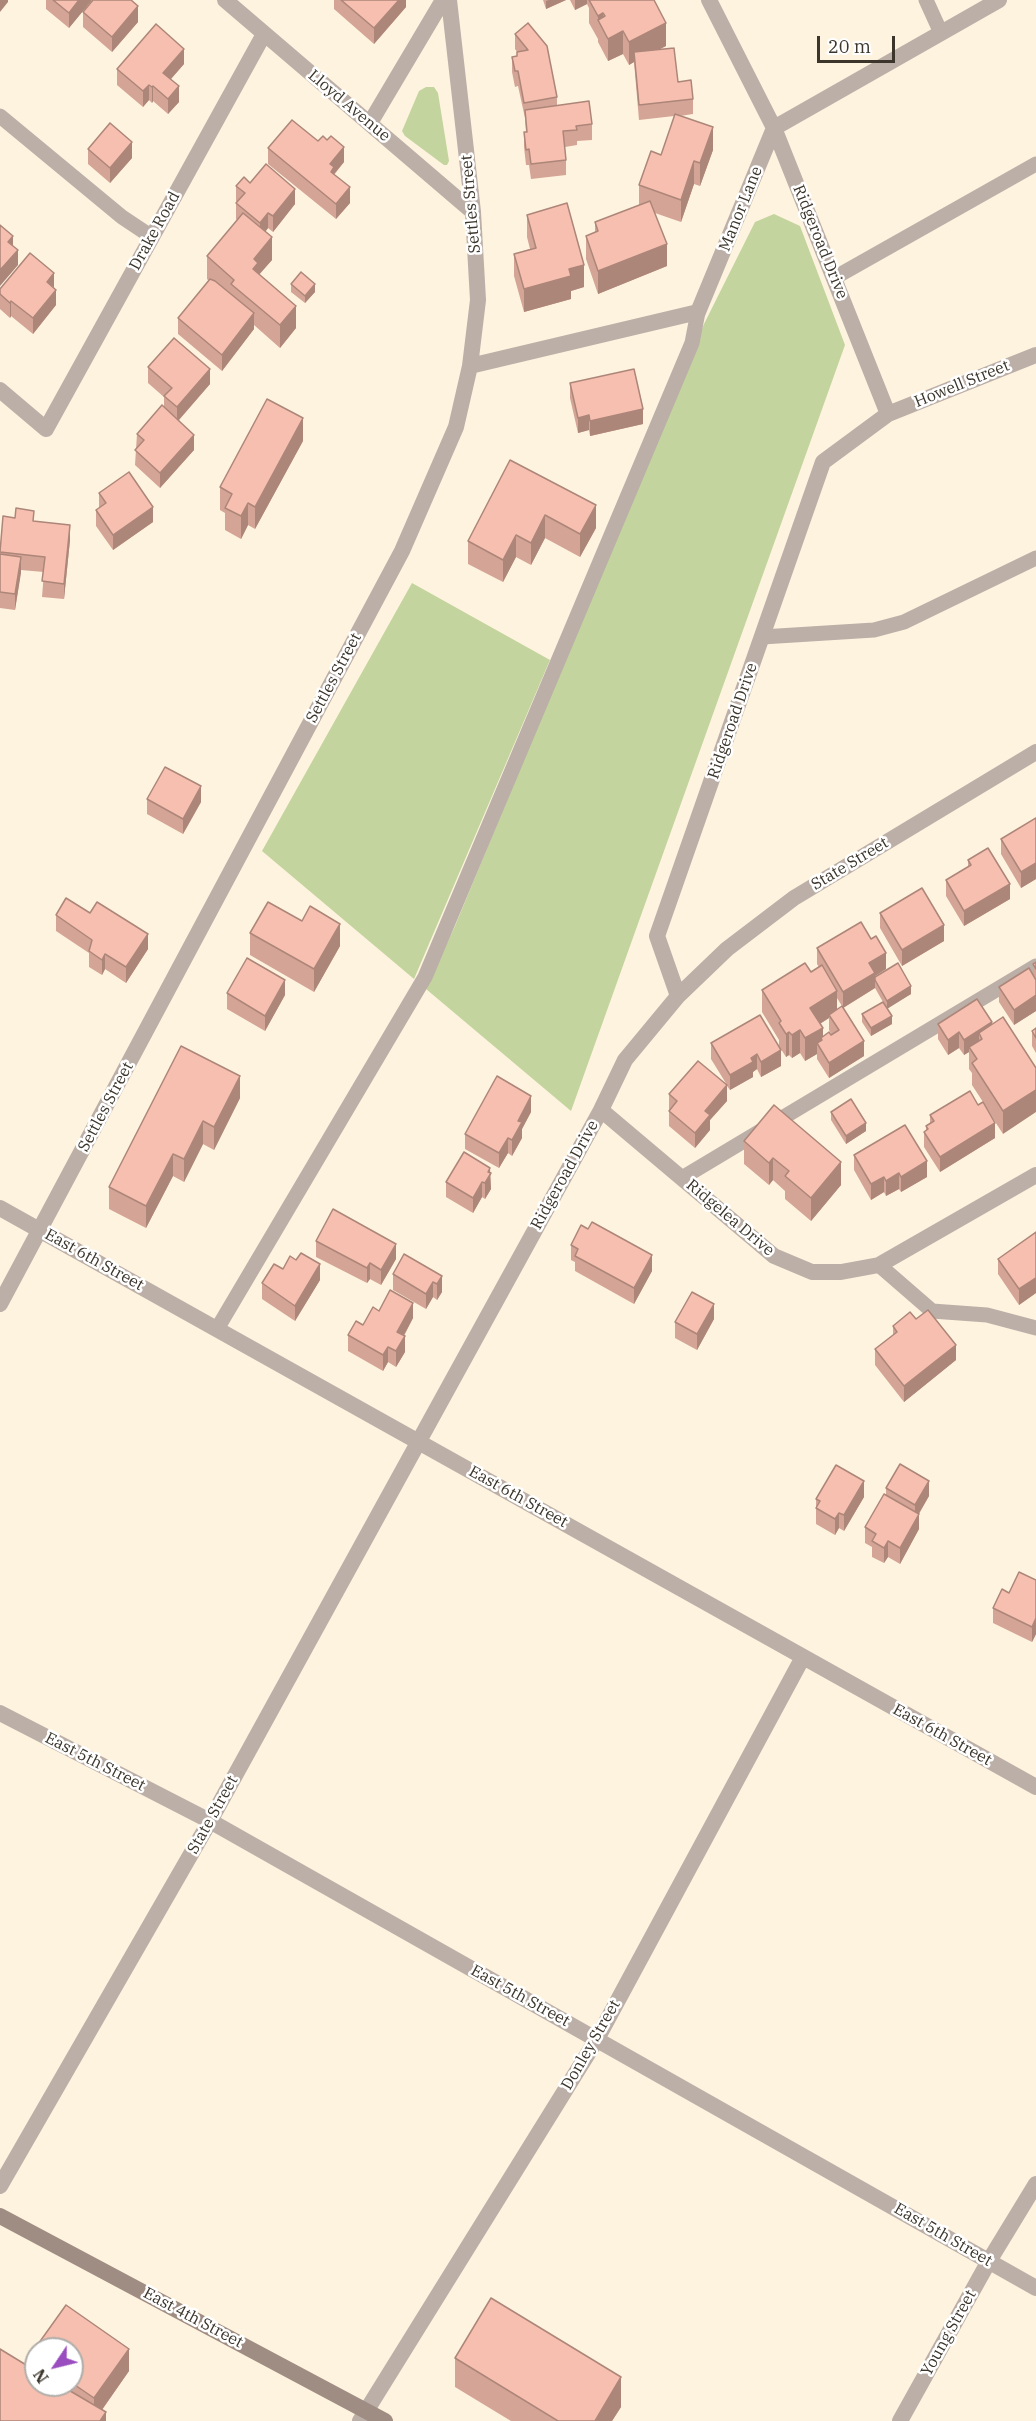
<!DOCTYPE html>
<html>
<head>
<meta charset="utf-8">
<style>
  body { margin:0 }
  #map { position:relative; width:1036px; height:2421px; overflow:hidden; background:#fef3de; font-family:"IBM Plex Serif",serif }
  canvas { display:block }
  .north { position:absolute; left:24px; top:2337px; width:60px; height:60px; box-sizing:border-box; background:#fff; border:2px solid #b1aeaa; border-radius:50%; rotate:235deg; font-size:16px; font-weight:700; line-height:24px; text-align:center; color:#3b352b }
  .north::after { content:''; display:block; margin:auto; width:21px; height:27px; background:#9a4dbf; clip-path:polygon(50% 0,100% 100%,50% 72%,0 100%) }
  .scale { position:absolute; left:817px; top:36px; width:78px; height:27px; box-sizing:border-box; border:3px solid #3b352b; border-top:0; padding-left:8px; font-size:18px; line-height:21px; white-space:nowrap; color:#3b352b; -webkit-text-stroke:4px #fff; paint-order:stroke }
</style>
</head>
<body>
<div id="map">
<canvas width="1036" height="2421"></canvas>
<div class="north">N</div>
<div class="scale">20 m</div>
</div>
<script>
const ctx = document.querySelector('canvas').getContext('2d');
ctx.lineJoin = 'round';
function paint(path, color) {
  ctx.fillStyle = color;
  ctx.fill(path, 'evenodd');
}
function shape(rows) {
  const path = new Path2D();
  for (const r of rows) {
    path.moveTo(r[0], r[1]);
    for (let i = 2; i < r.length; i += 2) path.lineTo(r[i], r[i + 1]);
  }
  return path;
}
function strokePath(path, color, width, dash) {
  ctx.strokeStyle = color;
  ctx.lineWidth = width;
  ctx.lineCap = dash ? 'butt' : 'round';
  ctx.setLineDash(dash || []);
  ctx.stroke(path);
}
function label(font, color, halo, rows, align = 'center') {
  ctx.font = font + ' "IBM Plex Serif",serif';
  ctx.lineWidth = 5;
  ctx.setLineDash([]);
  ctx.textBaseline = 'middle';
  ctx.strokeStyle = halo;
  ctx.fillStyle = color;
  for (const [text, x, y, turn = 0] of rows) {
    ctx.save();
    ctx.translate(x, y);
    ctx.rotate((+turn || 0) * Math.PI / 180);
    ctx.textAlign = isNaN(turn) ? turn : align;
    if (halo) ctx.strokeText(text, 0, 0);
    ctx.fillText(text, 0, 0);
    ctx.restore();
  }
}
const green = shape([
  [426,87,434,87,438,93,449,161,447,165,444,165,405,136,402,131,419,91],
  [774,214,800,226,845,345,571,1111,426,989,455,926,704,324,755,222],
  [412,583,550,660,414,979,262,851]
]);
const service = shape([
  [926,0,941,33],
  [0,116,122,217,152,237],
  [834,278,1036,164],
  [762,637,874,630,904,622,1036,558],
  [682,1178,1036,966],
  [879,1265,932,1311,987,1315,1036,1328],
  [217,1329,425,977,692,343,698,312]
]);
const minor = shape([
  [225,0,473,212],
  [709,0,774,128,888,414],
  [370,123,443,0],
  [470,366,698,312,774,128,999,0],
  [0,390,46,429,264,34],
  [678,996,727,949,794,898,1036,752],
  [601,1110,774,1256,812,1272,841,1272,879,1265,1036,1175],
  [0,1208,1036,1787],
  [0,1304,402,551,456,427,470,366,478,300,473,212,449,0],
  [0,1713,210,1821,1036,2288],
  [0,2186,210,1821,601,1110,625,1060,678,996,657,936,823,462,888,414,1036,355],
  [360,2421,597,2039,803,1657],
  [900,2421,989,2261,1036,2184]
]);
const secondary = shape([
  [0,2216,385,2421]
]);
const wall = shape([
  [46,0,92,0,69,28,46,9],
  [334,0,406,0,406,7,374,44,334,9],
  [543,0,566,0,546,9],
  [570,0,654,0,666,46,658,50,678,82,693,99,693,114,680,116,713,150,700,186,694,184,681,222,655,213,667,266,598,294,586,259,586,236,595,233,595,222,639,205,639,185,661,155,674,116,639,120,634,62,629,65,623,54,608,61,598,42,598,39,589,23,589,8,587,4,575,10],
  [83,12,138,22,112,52,83,27],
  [528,23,557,97,557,106,592,124,592,140,577,141,577,145,565,147,566,160,566,175,531,179,529,165,526,165,524,147,524,132,526,132,525,118,518,86,515,87,512,72,512,57,517,56,517,52,515,49,515,34],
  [184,64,171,79,179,102,168,114,153,101,152,103,149,100,143,107,117,85,117,69],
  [268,148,344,162,334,175,350,203,336,219,268,164],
  [88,149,132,158,110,183,88,164],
  [250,183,295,204,273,232,268,228,265,232,272,260,259,274,296,328,280,348,254,325,254,329,222,371,178,334,178,318,209,281,207,279,207,256,237,220,236,219,236,203,237,202,236,201,236,186],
  [527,215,584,287,571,291,571,299,524,312,514,276,514,254,530,249,527,237],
  [291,284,315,292,305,303,291,292],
  [54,288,56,305,33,334,11,316,10,318,0,309,0,289],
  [148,367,210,384,179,420,194,450,160,488,135,465,137,434,164,407,164,397,148,383],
  [570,383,643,424,590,436,589,430,578,433,570,398],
  [303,441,255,529,248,525,241,539,225,530,225,513,220,510,220,487],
  [510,460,596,528,580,557,545,538,531,565,516,557,503,582,468,564,468,541],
  [99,493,153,522,113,550,96,526,96,510,99,508],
  [34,521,70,540,64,599,42,597,44,572,21,570,15,610,0,608,0,546],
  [147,799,201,802,183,834,147,814],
  [1036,818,1036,879,1021,888,1001,854,1001,839],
  [968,860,1010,899,964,926,946,896,946,880,968,867],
  [880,913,944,941,902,966,880,928],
  [56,915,148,949,126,983,105,969,102,975,89,967,89,953,56,931],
  [250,933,340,946,314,992,250,955],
  [817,948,886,969,875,976,875,977,911,994,887,1008,892,1024,871,1036,862,1022,862,1014,883,1002,875,988,843,1008,864,1056,829,1078,817,1059,817,1054,805,1061,800,1053,792,1058,789,1055,786,1057,779,1046,779,1040,762,1012,762,990,811,972,819,967,817,964],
  [837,998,842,1006,837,1010],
  [829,1018,829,1030,832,1035,823,1036,820,1024],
  [1036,962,1036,1011,1014,1025,999,1002,999,987,1033,974,1033,964],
  [227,993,285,995,265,1031,227,1009],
  [760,1015,781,1066,761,1077,757,1069,753,1072,753,1077,730,1090,727,1086,727,1101,710,1120,710,1130,695,1148,669,1126,669,1094,727,1085,711,1059,711,1043],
  [1003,1017,1003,1134,983,1103,995,1138,940,1172,924,1147,924,1132,926,1130,926,1126,930,1124,930,1115,978,1105,983,1102,972,1085,972,1073,969,1069,969,1052,964,1055,959,1048,948,1055,938,1039,938,1024,992,1025],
  [1036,1028,1036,1053,1032,1046,1032,1031],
  [181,1046,240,1098,214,1150,203,1144,184,1182,173,1176,146,1228,109,1209,109,1187],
  [531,1112,522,1129,522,1138,512,1156,508,1153,499,1168,465,1149,465,1134],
  [831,1112,866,1131,846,1144,831,1120],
  [744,1141,841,1185,811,1221,785,1199,785,1191,773,1180,769,1185,744,1164],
  [854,1155,927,1177,901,1192,899,1189,886,1196,884,1192,871,1200,854,1170],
  [490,1173,491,1189,485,1199,482,1197,473,1213,446,1197,446,1182],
  [1036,1232,1036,1293,1019,1305,998,1274,998,1259],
  [316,1241,396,1259,381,1285,370,1279,367,1283,316,1257],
  [571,1245,652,1271,634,1304,575,1271,575,1262,571,1260],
  [296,1260,320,1280,295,1321,262,1299,262,1283],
  [393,1274,442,1276,442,1292,437,1300,433,1297,426,1309,393,1290],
  [379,1311,413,1318,404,1336,405,1352,396,1367,388,1362,383,1371,348,1351,348,1335,363,1325],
  [714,1319,697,1350,675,1338,675,1322],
  [893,1326,956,1360,904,1402,875,1365,875,1349,893,1335],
  [886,1488,929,1496,919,1514,919,1529,900,1564,888,1557,884,1563,872,1557,872,1547,865,1543,865,1527,886,1495],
  [864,1497,844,1531,839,1528,835,1535,816,1524,816,1499],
  [1036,1580,1036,1634,1032,1642,993,1623,993,1608,1009,1593],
  [66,2305,129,2349,129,2371,102,2410,106,2412,106,2421,0,2421,0,2349,31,2368,31,2354],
  [36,2349,72,2349,72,2385,36,2385],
  [455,2358,621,2407,612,2421,511,2421,455,2387]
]);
const shadedWall = shape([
  [0,0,8,0,8,2,0,12],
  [79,0,92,0,69,28,69,13],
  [399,0,406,0,406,7,374,44,374,28],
  [549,0,566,0,546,9,546,1],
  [575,0,587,0,587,4,575,10],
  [138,6,138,22,112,52,112,37],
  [603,13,603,29,598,20,598,39,598,16],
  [666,23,666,46,635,62,634,52,634,62,629,65,629,42],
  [623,31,623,54,608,61,608,39],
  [184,49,184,64,163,88,163,73],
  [149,85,149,100,143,107,143,91],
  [153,86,153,101,152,103,152,87],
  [179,86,179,102,168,114,168,99],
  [713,127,713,150,700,186,700,163],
  [132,142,132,158,110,183,110,168],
  [344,147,344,162,334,174,334,183,331,187,330,164],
  [694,161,694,184,681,222,681,200],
  [350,187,350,203,336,219,336,204],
  [295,189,295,204,273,232,273,216],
  [268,213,268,228,260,239,260,223],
  [13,236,13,252,8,242],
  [272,237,272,260,258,276,253,292,254,259],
  [667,244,667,266,598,294,598,271],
  [18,250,18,265,0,286,0,270],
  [584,265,584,287,571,291,571,299,524,312,524,289,569,269],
  [54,273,54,288,47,282],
  [315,284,315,292,305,303,305,296],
  [56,290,56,305,33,334,33,318],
  [11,301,11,316,10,318,10,303],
  [296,306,296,328,280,348,280,325],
  [254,313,254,329,222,371,222,355],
  [210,369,210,384,177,422,177,407],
  [643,409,643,424,590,436,590,421],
  [589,415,589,430,578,433,578,418],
  [303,418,303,441,255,529,255,507],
  [194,435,194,450,160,488,160,473],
  [248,503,248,525,241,539,241,516],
  [596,505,596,528,580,557,580,534],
  [153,507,153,522,113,550,113,535],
  [545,515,545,538,531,565,531,543],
  [70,525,70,540,64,599,64,584],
  [516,535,516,557,503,582,503,560],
  [21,557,21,573,15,610,15,594],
  [201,786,201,802,183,834,183,819],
  [1036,863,1036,879,1021,888,1021,872],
  [1010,884,1010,899,964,926,964,911],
  [340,924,340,946,314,992,314,969],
  [944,925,944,941,902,966,902,950],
  [148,934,148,949,126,983,126,967],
  [886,953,886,969,875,976,875,988,843,1008,843,992,869,963],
  [105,954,105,969,102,975,102,960],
  [285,980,285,995,265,1031,265,1016],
  [911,986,911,994,887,1009,887,1001],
  [837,991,837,1013,829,1015,829,1018,810,1030,810,1008],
  [1036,995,1036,1011,1014,1025,1014,1010],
  [892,1016,892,1024,871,1036,871,1028],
  [992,1022,992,1037,982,1039,979,1033,979,1046,969,1047,969,1052,964,1055,964,1040],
  [823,1028,823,1050,822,1040,821,1038,821,1049,817,1043,817,1054,805,1061,805,1038],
  [800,1030,800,1053,792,1058,792,1035],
  [789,1032,789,1055,786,1057,786,1034],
  [959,1032,959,1048,948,1055,948,1040],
  [864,1041,864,1056,829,1078,829,1063],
  [781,1050,781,1066,761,1077,761,1062],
  [757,1054,757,1069,753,1072,753,1077,730,1090,730,1075],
  [240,1076,240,1098,214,1150,214,1127],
  [727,1085,727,1101,710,1120,710,1130,695,1148,695,1133,705,1111],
  [1036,1090,1036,1112,1003,1134,1003,1111],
  [531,1096,531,1112,522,1129,522,1138,512,1156,512,1140,518,1121],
  [203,1121,203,1144,184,1182,184,1159],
  [866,1123,866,1131,846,1144,846,1136],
  [995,1123,995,1138,940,1172,940,1157],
  [508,1138,508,1153,499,1168,499,1153],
  [173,1154,173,1176,146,1228,146,1206],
  [773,1158,773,1180,769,1185,769,1163],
  [927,1161,927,1177,901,1192,901,1177],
  [841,1162,841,1185,811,1221,811,1198],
  [490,1168,491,1189,485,1199,485,1183,488,1172],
  [899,1173,899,1189,886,1196,886,1181],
  [884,1177,884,1192,871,1200,871,1184],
  [482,1182,482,1197,473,1213,473,1198],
  [396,1244,396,1259,381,1285,381,1270],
  [652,1255,652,1271,634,1304,634,1288],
  [370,1263,370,1279,367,1283,367,1268],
  [320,1264,320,1280,295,1321,295,1306],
  [1036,1271,1036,1293,1019,1305,1019,1289],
  [442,1276,442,1292,437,1300,437,1284],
  [433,1282,433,1297,426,1309,426,1294],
  [413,1303,413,1318,397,1348,397,1332],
  [714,1304,714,1319,697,1350,697,1334],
  [405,1336,405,1352,396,1367,396,1351],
  [956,1345,956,1360,904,1402,904,1386],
  [388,1347,388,1362,383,1371,383,1355],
  [864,1481,864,1497,844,1531,844,1515],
  [929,1481,929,1496,915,1520,915,1505],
  [839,1513,839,1528,835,1535,835,1519],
  [919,1514,919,1529,900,1564,900,1548],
  [888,1541,888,1557,884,1563,884,1548],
  [1036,1618,1036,1634,1032,1642,1032,1627],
  [129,2349,129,2371,94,2421,94,2398],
  [621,2377,621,2407,612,2421,595,2421],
  [106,2412,106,2421,100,2421]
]);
const building = shape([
  [53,0,79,0,69,13,53,0],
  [93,0,131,0,138,6,112,37,83,12,93,0],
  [341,0,399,0,374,28,341,0],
  [589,0,654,0,666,23,629,42,623,31,608,39,598,20,605,16,603,13,598,16,589,0],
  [528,23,547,46,557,97,524,103,518,71,515,71,512,57,517,56,517,52,528,50,515,34,528,23],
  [156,24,184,49,163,73,179,86,168,99,153,86,152,87,149,85,143,91,117,69,156,24],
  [674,48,678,82,691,80,693,99,639,105,634,52,674,48],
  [589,101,592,124,576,126,577,130,563,131,566,160,531,164,529,149,526,150,524,132,527,132,525,110,589,101],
  [675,114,713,127,700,163,694,161,681,200,639,185,651,151,661,155,675,114],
  [292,120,318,141,323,136,327,140,331,136,344,147,330,164,334,167,331,172,350,187,336,204,268,148,292,120],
  [110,123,132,142,110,168,88,149,110,123],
  [266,164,295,189,273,216,268,213,260,223,236,203,245,193,236,186,244,177,250,183,266,164],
  [650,201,667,244,598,271,586,236,598,231,595,222,650,201],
  [567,203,584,265,569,269,571,276,524,289,514,254,536,248,527,215,567,203],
  [243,213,272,237,254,259,258,263,253,269,296,306,280,325,231,284,234,280,207,256,243,213],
  [0,225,13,236,8,242,18,250,0,270,0,225],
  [30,253,54,273,47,282,56,290,33,318,11,301,10,303,0,294,0,289,30,253],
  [301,272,315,284,305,296,291,284,301,272],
  [210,279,215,281,254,313,222,355,178,318,210,279],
  [174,338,210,369,177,407,164,396,172,388,148,367,174,338],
  [634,369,643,409,590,421,589,415,578,418,570,383,634,369],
  [267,399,303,418,255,507,248,503,241,516,225,508,232,494,220,487,267,399],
  [162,405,194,435,160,473,135,450,144,440,137,434,162,405],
  [510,460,596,505,580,534,545,515,531,543,516,535,503,560,468,541,510,460],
  [129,472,153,507,113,535,96,510,106,503,99,493,129,472],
  [16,508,34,511,33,521,70,525,64,584,42,581,45,557,0,552,3,516,15,518,16,508],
  [0,554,21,557,15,594,0,592,0,554],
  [165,767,201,786,183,819,147,799,165,767],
  [1036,818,1036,863,1021,872,1001,839,1036,818],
  [988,848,1010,884,964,911,946,880,971,865,968,860,988,848],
  [922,888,944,925,902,950,880,913,922,888],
  [66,898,90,913,97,902,148,934,126,967,105,954,102,960,89,951,92,940,56,915,66,898],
  [268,902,302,921,310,906,340,924,314,969,250,933,268,902],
  [861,922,871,939,876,936,886,953,869,963,875,973,843,992,817,948,861,922],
  [247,958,285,980,265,1016,227,993,247,958],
  [1036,962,1036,969,1033,964,1036,962],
  [805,963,811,972,822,965,837,991,810,1008,823,1028,805,1038,800,1030,792,1035,789,1032,786,1034,779,1023,781,1021,762,990,805,963],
  [898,963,911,986,887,1001,875,980,875,977,898,963],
  [1029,968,1036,980,1036,995,1014,1010,999,987,1029,968],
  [977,999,992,1022,964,1040,959,1032,948,1040,938,1024,977,999],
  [883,1002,892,1016,871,1028,862,1014,883,1002],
  [842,1006,864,1041,829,1063,817,1043,822,1040,821,1038,829,1032,831,1035,839,1030,829,1015,842,1006],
  [760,1015,781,1050,761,1062,757,1054,751,1058,753,1062,730,1075,711,1043,760,1015],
  [1003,1017,1036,1068,1036,1090,1003,1111,972,1063,977,1059,969,1047,982,1039,979,1033,1003,1017],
  [1036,1028,1036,1038,1032,1031,1036,1028],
  [181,1046,240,1076,214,1127,203,1121,184,1159,173,1154,146,1206,109,1187,181,1046],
  [698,1061,727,1085,705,1111,710,1115,695,1133,669,1111,677,1101,669,1094,698,1061],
  [497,1076,531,1096,518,1121,522,1122,512,1140,508,1138,499,1153,465,1134,497,1076],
  [970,1091,978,1105,983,1102,995,1123,940,1157,924,1132,928,1129,926,1126,934,1121,930,1115,970,1091],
  [851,1099,866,1123,846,1136,831,1112,851,1099],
  [774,1105,841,1162,811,1198,785,1176,789,1171,773,1158,769,1163,744,1141,774,1105],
  [905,1125,927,1161,901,1177,899,1173,886,1181,884,1177,871,1184,854,1155,905,1125],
  [464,1152,490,1168,488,1172,491,1173,485,1183,482,1182,473,1198,446,1182,464,1152],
  [333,1209,396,1244,381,1270,370,1263,367,1268,316,1241,333,1209],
  [592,1222,652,1255,634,1288,575,1256,578,1249,571,1245,581,1225,588,1229,592,1222],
  [1036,1232,1036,1278,1019,1289,998,1259,1036,1232],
  [301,1253,320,1264,295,1306,262,1283,274,1264,283,1269,290,1256,296,1260,301,1253],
  [404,1254,442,1276,437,1284,433,1282,426,1294,393,1274,404,1254],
  [390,1290,413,1303,397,1332,405,1336,396,1351,388,1347,383,1355,348,1335,356,1321,363,1325,373,1307,379,1311,390,1290],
  [692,1292,714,1304,697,1334,675,1322,692,1292],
  [928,1310,956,1345,904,1386,875,1349,897,1332,893,1326,910,1312,916,1319,928,1310],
  [900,1464,929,1481,915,1505,886,1488,900,1464],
  [836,1465,864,1481,844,1515,839,1513,835,1519,816,1508,820,1501,816,1499,836,1465],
  [884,1494,919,1514,900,1548,888,1541,884,1548,872,1541,876,1534,865,1527,884,1494],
  [1019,1572,1036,1580,1036,1618,1032,1627,993,1608,1002,1589,1009,1593,1019,1572],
  [491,2298,621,2377,595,2421,558,2421,455,2358,491,2298],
  [66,2305,129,2349,94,2398,72,2383,72,2349,36,2349,36,2357,31,2354,66,2305],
  [0,2349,36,2371,36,2385,60,2385,106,2412,100,2421,0,2421,0,2349]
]);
const streetNames = [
  ["Lloyd Avenue",349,106,40],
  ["Settles Street",471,204,-95],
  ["Manor Lane",741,209,-68],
  ["Drake Road",155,231,-61],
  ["Ridgeroad Drive",820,242,68],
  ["Howell Street",962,384,-22],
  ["Settles Street",334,678,-62],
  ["Ridgeroad Drive",733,721,-71],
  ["State Street",850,864,-31],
  ["Settles Street",106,1107,-62],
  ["Ridgeroad Drive",565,1175,-61],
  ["Ridgelea Drive",730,1218,40],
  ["East 6th Street",94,1260,29],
  ["East 6th Street",518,1497,29],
  ["East 6th Street",942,1735,29],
  ["East 5th Street",95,1762,27],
  ["State Street",213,1815,-61],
  ["East 5th Street",520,1996,29],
  ["Donley Street",591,2045,-60],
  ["East 5th Street",943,2235,30],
  ["East 4th Street",193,2318,28],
  ["Young Street",949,2333,-61]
];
paint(green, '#c4d49e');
strokePath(service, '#bbafa8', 15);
strokePath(minor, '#bbafa8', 16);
strokePath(secondary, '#9f8d83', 16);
paint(wall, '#d4a496');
paint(shadedWall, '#ad867a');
paint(building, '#f7bfaf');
strokePath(building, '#ad867a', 1.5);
label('16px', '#3b352b', '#fff', streetNames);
</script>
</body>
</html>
